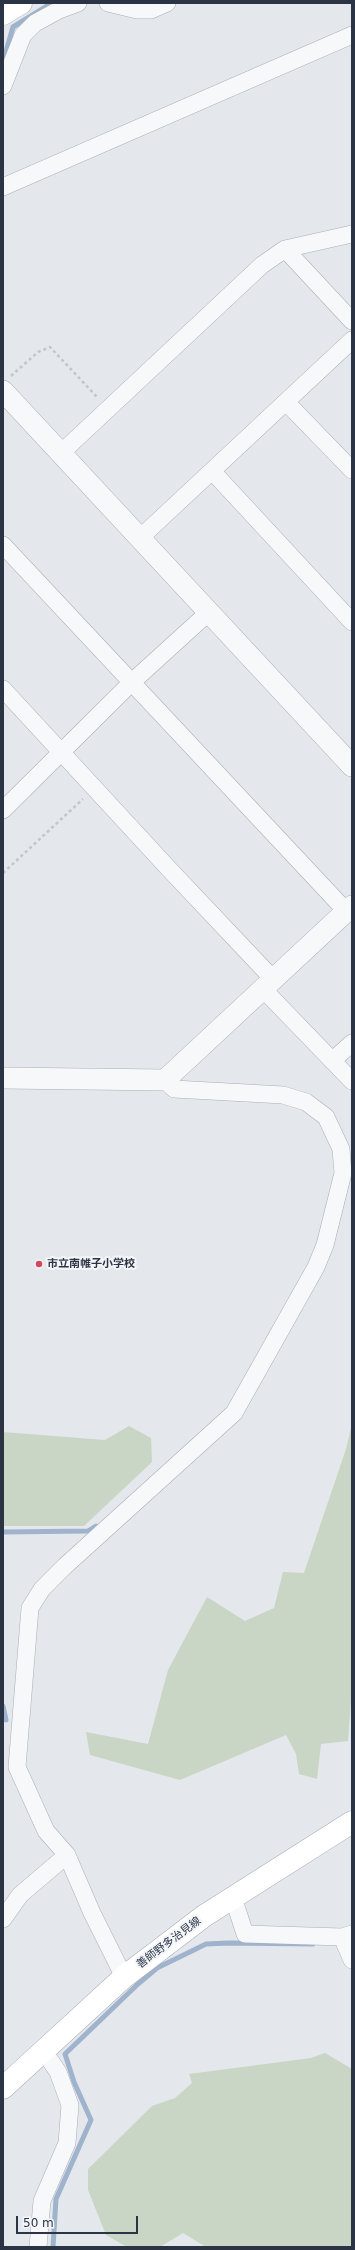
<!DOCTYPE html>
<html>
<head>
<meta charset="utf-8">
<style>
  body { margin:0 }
  #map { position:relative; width:355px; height:2250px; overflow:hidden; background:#e4e7ec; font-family:"DejaVu Sans",sans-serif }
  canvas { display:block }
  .frame { position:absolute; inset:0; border:4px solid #2b3445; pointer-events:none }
  .scale { position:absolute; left:16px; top:2216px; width:122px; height:18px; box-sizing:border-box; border:2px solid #2b3445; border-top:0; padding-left:5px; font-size:12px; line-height:14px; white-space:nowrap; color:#2b3445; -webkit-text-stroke:3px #f4f6f9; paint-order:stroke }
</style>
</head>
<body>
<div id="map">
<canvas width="355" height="2250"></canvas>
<div class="frame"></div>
<div class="scale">50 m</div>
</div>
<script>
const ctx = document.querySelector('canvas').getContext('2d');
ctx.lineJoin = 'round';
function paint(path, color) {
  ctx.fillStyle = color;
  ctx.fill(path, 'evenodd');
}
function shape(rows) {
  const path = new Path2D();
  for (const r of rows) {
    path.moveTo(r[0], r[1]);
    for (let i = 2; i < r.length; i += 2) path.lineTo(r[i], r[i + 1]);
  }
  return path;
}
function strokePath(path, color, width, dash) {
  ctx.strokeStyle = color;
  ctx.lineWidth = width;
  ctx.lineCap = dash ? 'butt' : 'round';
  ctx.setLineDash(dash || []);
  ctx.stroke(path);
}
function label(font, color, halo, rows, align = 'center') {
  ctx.font = font + ' "DejaVu Sans","Noto Sans JP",sans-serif';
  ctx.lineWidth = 4;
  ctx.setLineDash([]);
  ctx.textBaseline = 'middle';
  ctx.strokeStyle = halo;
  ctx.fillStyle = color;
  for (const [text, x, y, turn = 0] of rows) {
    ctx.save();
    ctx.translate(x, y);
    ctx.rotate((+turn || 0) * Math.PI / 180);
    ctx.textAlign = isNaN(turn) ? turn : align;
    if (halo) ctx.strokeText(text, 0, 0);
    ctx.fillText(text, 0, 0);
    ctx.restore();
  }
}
const green = shape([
  [352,1424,352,1687,348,1741,321,1744,317,1779,299,1774,296,1754,286,1735,180,1780,90,1755,86,1732,148,1744,168,1670,207,1597,245,1621,274,1608,283,1572,304,1573,346,1449],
  [129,1426,151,1438,152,1462,84,1526,3,1526,3,1432,105,1440],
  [325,2053,352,2069,352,2247,206,2247,183,2233,160,2247,127,2247,106,2235,88,2190,88,2169,152,2106,175,2098,192,2083,189,2074,311,2058]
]);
const stream = shape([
  [3,62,13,27,52,3],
  [3,1532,88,1531,96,1526,101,1531],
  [3,1706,6,1720],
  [53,2247,56,2199,91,2120,74,2082,65,2054,138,1984,157,1968,206,1944,229,1943,313,1944]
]);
const path = shape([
  [11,376,38,352,50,347,97,397],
  [3,873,83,799]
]);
const minor = shape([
  [108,3,137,10,151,10,167,3],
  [3,86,23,35,35,23,59,10,78,3],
  [3,187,352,35],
  [285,249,352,321],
  [286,402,352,470],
  [61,453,262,265,285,249,352,234],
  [212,471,352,622],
  [140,538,352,340],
  [3,545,346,911],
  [3,689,169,869,274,980],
  [3,810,132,682,209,612],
  [263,989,352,1081],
  [333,1060,352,1043],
  [233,1897,245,1934,342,1937,352,1934],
  [3,1919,20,1895,67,1855],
  [342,1937,352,1960],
  [124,1977,92,1913,67,1855,46,1831,17,1767,30,1608,42,1589,65,1566,234,1413,316,1267,325,1245,343,1173,341,1149,326,1117,306,1102,283,1095,174,1089,165,1080],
  [38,2247,42,2201,67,2143,70,2105,58,2072,43,2050]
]);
const tertiary = shape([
  [3,391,352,766],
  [3,1078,165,1080,352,906]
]);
const secondary = shape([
  [3,14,21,3],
  [3,2088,124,1977,204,1916,352,1822]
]);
const markers = [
  [39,1264,4,"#d1495b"]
];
const poiNames = [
  ["市立南帷子小学校",47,1264]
];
const streetNames = [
  ["善師野多治見線",169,1943,-37]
];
paint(green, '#c9d6c5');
strokePath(stream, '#9fb4cc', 5);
strokePath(minor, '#a9aeb7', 18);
strokePath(tertiary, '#a9aeb7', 22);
strokePath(secondary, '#a9aeb7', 23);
strokePath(path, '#c2c5cb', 2.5, [3, 3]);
strokePath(minor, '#f7f8fa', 17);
strokePath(tertiary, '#f7f8fa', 21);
strokePath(secondary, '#fff', 22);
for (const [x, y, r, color] of markers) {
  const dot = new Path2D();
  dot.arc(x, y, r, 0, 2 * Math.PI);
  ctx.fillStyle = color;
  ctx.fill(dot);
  strokePath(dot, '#f4f6f9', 1.5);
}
label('bold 11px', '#2b3445', '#f4f6f9', poiNames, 'left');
label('11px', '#2b3445', '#f4f6f9', streetNames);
</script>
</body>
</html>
